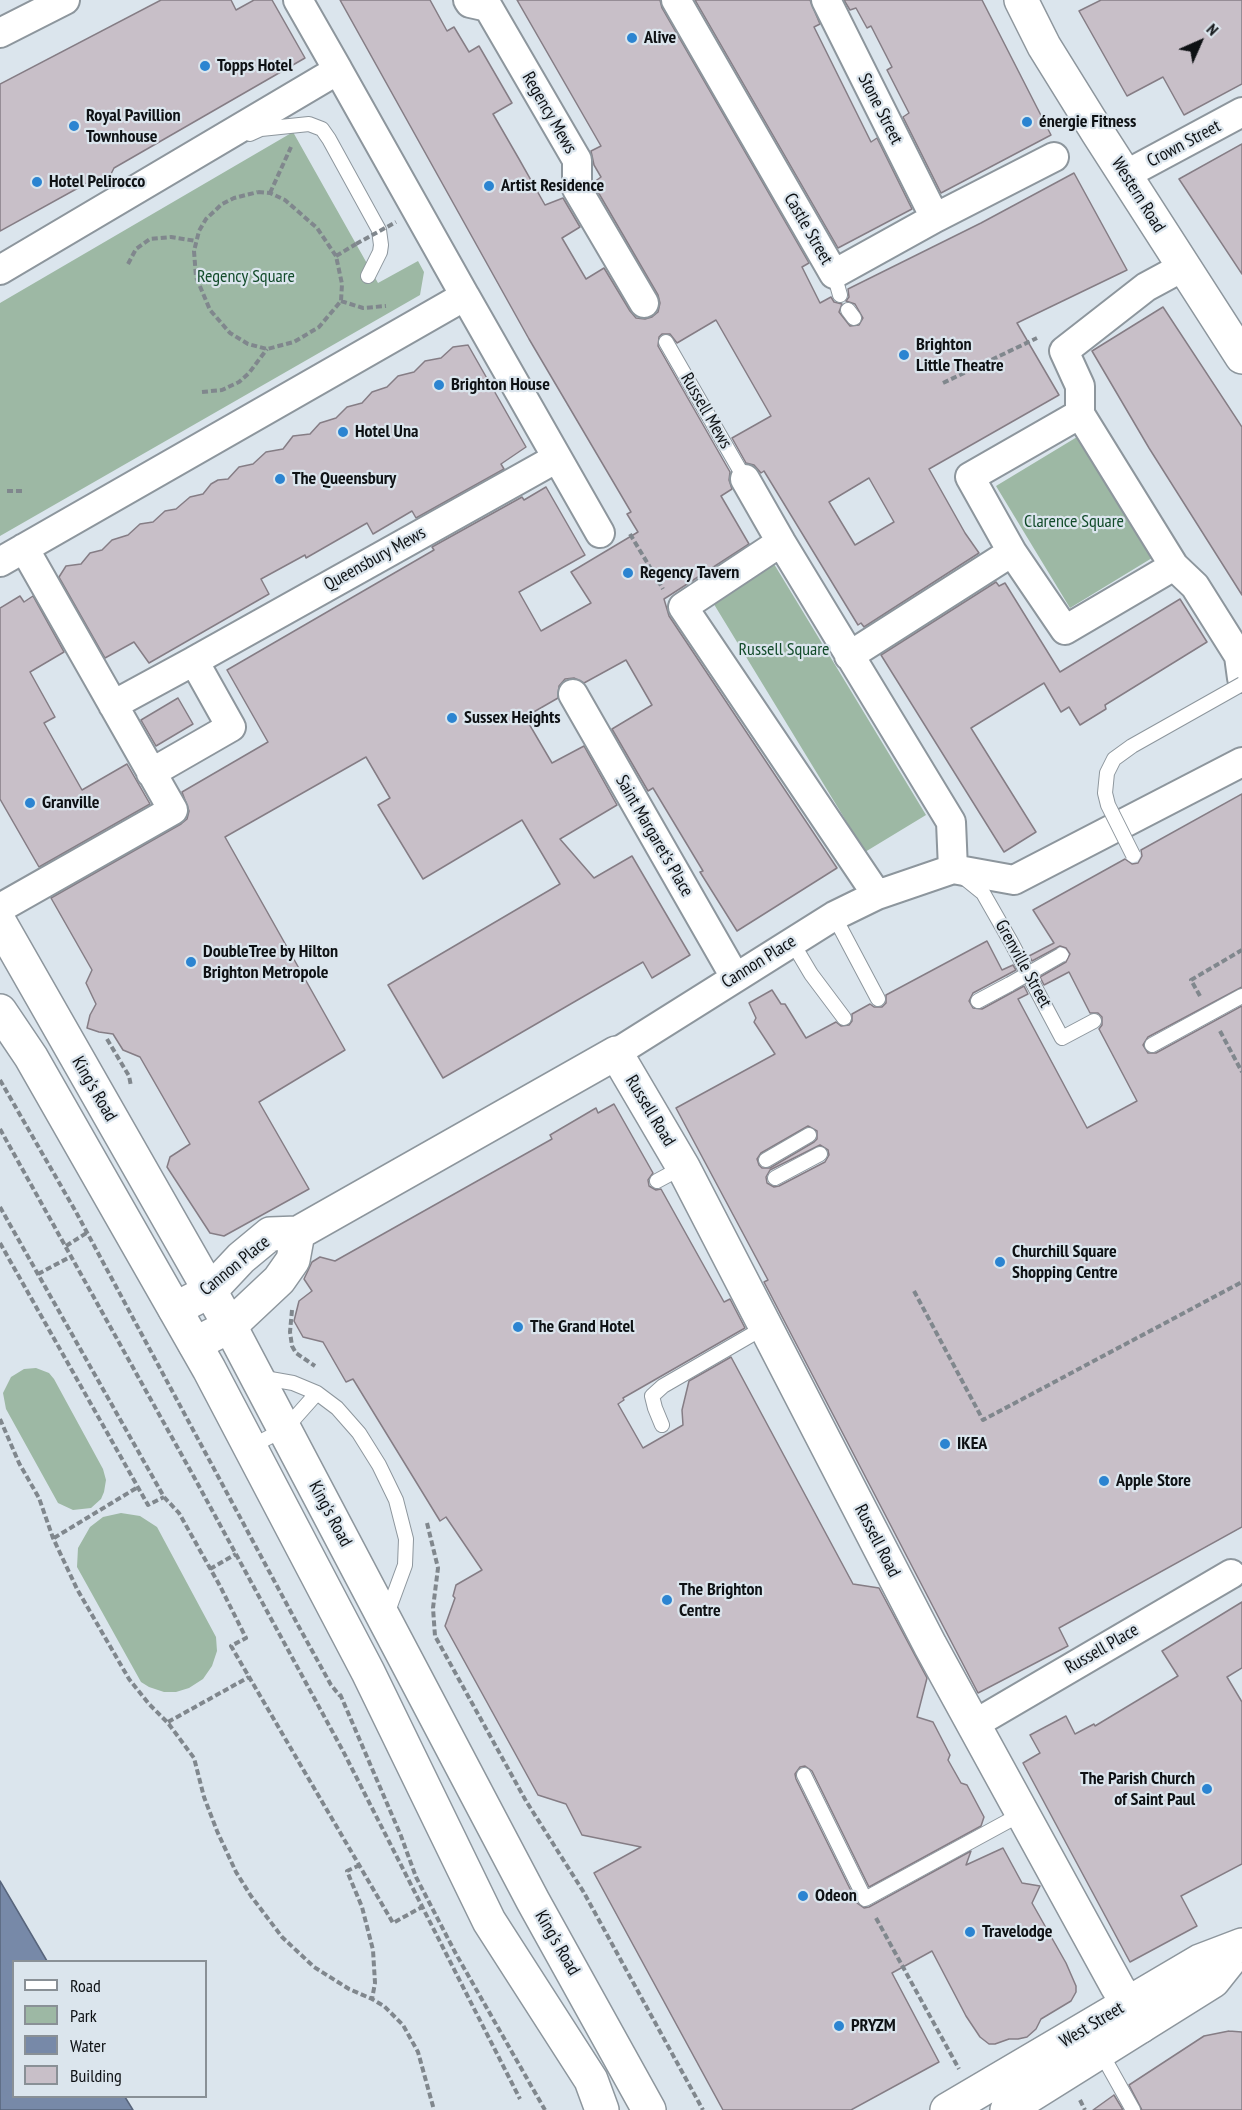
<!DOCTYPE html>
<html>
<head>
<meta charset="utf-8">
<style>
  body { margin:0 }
  #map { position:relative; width:1242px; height:2110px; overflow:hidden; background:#dbe5ed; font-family:"PT Sans Narrow",sans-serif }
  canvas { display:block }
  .legend { position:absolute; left:12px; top:1960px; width:195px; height:138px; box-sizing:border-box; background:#dbe5ed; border:2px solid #899096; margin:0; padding:8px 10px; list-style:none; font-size:18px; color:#0e1114 }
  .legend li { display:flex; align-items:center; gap:12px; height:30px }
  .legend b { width:30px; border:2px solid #899096 }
  .north { position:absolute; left:1170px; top:12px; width:60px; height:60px; -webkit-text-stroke:4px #dbe5ed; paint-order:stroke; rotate:45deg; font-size:16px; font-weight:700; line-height:24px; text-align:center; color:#0e1114 }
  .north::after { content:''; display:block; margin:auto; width:21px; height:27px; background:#0e1114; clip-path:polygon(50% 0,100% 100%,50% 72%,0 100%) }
</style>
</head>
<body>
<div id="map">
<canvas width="1242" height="2110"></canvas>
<ul class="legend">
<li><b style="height:8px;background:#fff"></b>Road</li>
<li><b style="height:16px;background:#9db8a4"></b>Park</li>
<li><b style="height:16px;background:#7789a8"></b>Water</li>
<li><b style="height:16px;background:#c8bfc8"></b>Building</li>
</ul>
<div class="north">N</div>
</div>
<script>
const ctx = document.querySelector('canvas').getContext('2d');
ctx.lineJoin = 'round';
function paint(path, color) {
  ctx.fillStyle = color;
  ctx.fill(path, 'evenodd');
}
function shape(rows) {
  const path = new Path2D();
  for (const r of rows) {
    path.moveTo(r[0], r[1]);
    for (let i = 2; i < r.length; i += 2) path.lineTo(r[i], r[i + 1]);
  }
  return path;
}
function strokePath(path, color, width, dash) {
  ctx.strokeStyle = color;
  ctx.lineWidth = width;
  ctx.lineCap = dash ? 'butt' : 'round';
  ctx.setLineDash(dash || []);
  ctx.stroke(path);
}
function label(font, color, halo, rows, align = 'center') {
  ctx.font = font + ' "PT Sans Narrow",sans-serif';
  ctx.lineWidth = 4.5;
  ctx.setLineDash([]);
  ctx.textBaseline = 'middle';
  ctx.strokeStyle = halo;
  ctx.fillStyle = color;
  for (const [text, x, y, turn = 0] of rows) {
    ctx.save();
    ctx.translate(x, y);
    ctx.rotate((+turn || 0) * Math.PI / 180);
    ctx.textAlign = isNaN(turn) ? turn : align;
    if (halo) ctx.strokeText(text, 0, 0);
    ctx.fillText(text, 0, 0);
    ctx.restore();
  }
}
const green = shape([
  [293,132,378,283,418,261,424,272,420,295,0,536,0,303],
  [1077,437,1152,558,1070,608,996,486],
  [774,564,926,815,865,852,712,601],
  [36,1368,49,1373,54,1379,103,1469,106,1480,104,1492,101,1499,91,1508,73,1510,58,1503,6,1409,3,1393,11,1377,24,1369],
  [121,1513,140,1516,157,1527,216,1637,217,1651,212,1666,203,1679,189,1688,176,1692,164,1692,149,1687,141,1682,77,1567,78,1548,90,1527,103,1517]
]);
const water = shape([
  [0,1881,47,1961,14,1962,14,2096,125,2097,133,2110,0,2110,0,1881]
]);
const building = shape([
  [161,0,231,0,236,10,254,0,272,0,305,58,114,168,111,174,104,180,89,182,0,231,0,84,161,0],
  [340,0,430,0,447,31,454,27,469,52,479,46,512,103,493,114,519,159,545,205,563,198,580,227,562,238,586,279,604,268,630,311,636,318,645,319,652,317,658,312,660,303,658,295,594,185,594,182,601,177,594,165,591,151,601,146,517,0,660,0,662,8,809,263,802,267,820,303,831,297,834,302,842,304,839,312,850,326,859,325,863,318,855,304,846,301,849,297,848,289,981,223,1074,173,1127,270,1017,323,1059,395,929,469,965,533,979,553,864,627,861,623,858,625,764,471,761,473,754,465,746,463,732,438,771,416,716,320,677,343,670,334,662,334,659,337,658,346,730,472,729,480,732,489,721,496,749,544,664,599,669,616,837,868,737,931,700,872,703,871,653,788,648,791,612,729,652,705,626,660,584,683,574,678,565,679,559,686,558,698,525,717,552,763,584,746,617,805,560,839,594,878,632,856,690,955,652,978,643,962,443,1078,388,985,560,884,522,820,423,879,378,805,390,798,366,757,225,837,345,1050,259,1102,309,1189,224,1236,210,1233,167,1167,170,1157,190,1144,140,1057,123,1050,113,1034,99,1032,87,1028,90,1015,96,1004,86,983,92,970,51,898,181,824,187,819,189,811,182,792,268,742,227,670,434,550,432,547,522,497,524,500,546,487,585,555,519,592,541,631,591,603,571,572,638,532,627,514,631,512,529,339,340,0],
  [869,478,894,522,855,545,829,502,869,478],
  [695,0,810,0,820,24,814,27,871,142,877,138,912,209,838,248,695,0],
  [844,0,982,0,1051,135,941,193,903,117,909,113,887,70,892,67,871,26,867,28,856,8,850,10,844,0],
  [1101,0,1242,0,1242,84,1184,115,1163,77,1127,96,1079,11,1101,0],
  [1242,144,1242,274,1179,179,1242,144],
  [1163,307,1242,427,1242,595,1149,448,1092,351,1163,307],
  [468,345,526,447,501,464,504,469,416,518,412,511,373,534,367,523,306,558,305,555,261,579,269,594,149,663,134,642,105,658,59,577,66,566,81,564,90,553,102,550,112,540,128,535,140,524,153,522,165,511,176,509,190,497,203,494,211,484,218,480,228,479,239,467,253,464,266,452,283,449,293,436,310,434,320,423,336,418,347,407,362,403,372,392,387,387,398,376,414,372,425,361,441,358,453,347,468,345],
  [996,582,999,586,1005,583,1060,672,1180,599,1207,642,1105,705,1106,709,1080,725,1069,707,1061,712,1044,683,971,728,1036,832,1004,852,881,655,996,582],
  [20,596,24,602,33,596,64,652,30,672,55,717,44,723,82,790,127,764,150,804,39,867,0,799,0,608,20,596],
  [178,698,193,724,156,746,141,720,178,698],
  [1242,794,1242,987,1148,1037,1143,1045,1148,1053,1156,1053,1242,1006,1242,1527,1059,1628,1068,1646,978,1693,764,1282,768,1280,676,1108,775,1054,754,1022,756,1018,749,1003,772,990,781,1004,785,1004,806,1038,836,1022,841,1026,849,1025,852,1021,852,1014,870,1004,874,1007,882,1007,886,1003,886,995,987,941,1002,970,1013,965,1016,970,973,993,969,1001,973,1008,982,1009,1024,986,1028,994,1018,999,1087,1128,1137,1101,1099,1029,1102,1025,1102,1017,1098,1013,1090,1013,1069,972,1044,985,1040,977,1066,962,1070,954,1066,948,1060,946,1032,961,1029,956,1054,943,1033,910,1125,859,1132,864,1138,863,1142,856,1141,850,1242,794],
  [808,1126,817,1131,817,1139,814,1142,770,1168,762,1168,759,1165,757,1159,761,1153,808,1126],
  [820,1145,828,1150,829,1155,825,1162,779,1186,774,1187,767,1183,766,1177,770,1170,820,1145],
  [614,1104,653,1173,648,1180,649,1186,656,1190,661,1189,724,1302,730,1299,745,1328,623,1398,624,1400,618,1404,643,1448,683,1425,682,1410,689,1381,731,1357,853,1584,879,1588,927,1678,917,1717,933,1722,950,1755,948,1760,961,1783,967,1785,984,1817,981,1826,869,1887,812,1771,805,1766,800,1767,795,1774,796,1779,857,1903,864,1908,869,1907,971,1851,966,1865,1003,1848,1022,1883,1040,1886,1032,1903,1066,1963,1076,1986,1076,1992,1071,2001,1041,2019,1036,2029,1027,2037,1018,2039,1009,2039,995,2044,989,2044,980,2037,966,2016,932,1951,892,1973,939,2062,851,2110,723,2110,594,1873,641,1847,582,1835,566,1804,538,1795,445,1626,455,1598,453,1596,456,1585,482,1570,446,1517,440,1521,353,1379,346,1382,323,1342,303,1337,294,1321,299,1301,312,1291,304,1279,312,1262,320,1257,335,1261,552,1139,550,1135,596,1108,598,1113,614,1104],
  [1242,1602,1242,1668,1227,1677,1242,1702,1242,1864,1181,1896,1197,1926,1130,1962,1023,1763,1040,1753,1030,1735,1066,1716,1075,1734,1094,1724,1095,1726,1178,1676,1162,1651,1242,1602],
  [1229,2031,1242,2032,1242,2110,1142,2110,1129,2085,1204,2036,1229,2031],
  [1114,2095,1123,2110,1093,2110,1114,2095]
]);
const path = shape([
  [258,192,270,193,285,200,317,228,336,256,342,284,341,301,319,327,294,342,267,349,248,344,230,333,210,310,196,277,194,251,199,231,206,219,222,204,234,198,258,192],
  [270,193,291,147],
  [336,256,356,244],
  [128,264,136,249,150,239,171,237,196,241],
  [341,301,363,308,386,306],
  [943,383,1037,338],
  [202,392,222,390,239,382,249,373,267,349],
  [7,491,22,491],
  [630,534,663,589],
  [1200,996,1191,980,1242,950],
  [1220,1031,1242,1072],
  [107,1039,129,1076,131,1086],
  [0,1080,76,1212,299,1627,331,1685,340,1696],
  [0,1129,194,1477,343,1751,520,2099],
  [0,1207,164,1497,179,1513,220,1586,246,1638,231,1646,393,1923,422,1907],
  [0,1243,148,1505,164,1497],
  [66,1246,88,1232],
  [38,1274,72,1256],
  [914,1291,983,1420,1242,1282],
  [292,1310,290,1332,292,1346,296,1353,315,1366],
  [0,1419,19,1463,39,1498,53,1538,77,1589,129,1679,149,1704,168,1723,194,1758,204,1797,217,1831,236,1872,251,1896,282,1937,314,1967,349,1989,372,1999,384,2006,403,2025,418,2052,434,2110],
  [427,1523,438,1568,433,1608,435,1636,526,1801,583,1891,703,2110],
  [54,1538,138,1487],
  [210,1569,236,1554],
  [340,1694,401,1836,416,1877,456,1954,545,2110],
  [168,1722,249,1677],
  [360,1865,347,1871,362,1907,373,1950,375,1983,372,1999],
  [876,1918,959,2069],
  [1080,2100,1085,2110]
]);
const lane = shape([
  [250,134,261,129,309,124,322,129,329,139,379,230,381,245,380,252,368,276],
  [834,274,840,295],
  [848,310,854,318],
  [666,342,745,479],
  [962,876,983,893,1011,942,1062,1038,1094,1021],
  [834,916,878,999],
  [792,942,811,974,844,1018],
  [978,1001,1010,984],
  [1152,1045,1242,996],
  [766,1160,809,1135],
  [775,1178,820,1154],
  [657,1181,683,1167],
  [259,1377,293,1383,317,1393,337,1408,359,1433,379,1465,396,1500,406,1539,405,1565,387,1614],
  [662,1425,655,1408,652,1396,663,1386,765,1327],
  [250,1447,285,1429,317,1393],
  [804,1775,865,1899,1023,1813],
  [1100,2051,1133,2110]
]);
const street = shape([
  [298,0,338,70],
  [468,0,470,3,488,7,577,160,577,189,644,303],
  [676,0,834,274,935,218,1054,157],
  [826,0,935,218],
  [0,33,65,0],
  [1125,175,1242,112],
  [1183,267,1146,287,1064,351,1080,386,1080,414,1174,566,1195,586,1239,656,1242,678],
  [0,270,338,70,465,296,0,562],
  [465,296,600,533],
  [1080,414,970,477,1012,552,1065,630,1174,566],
  [745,479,781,542,951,822,953,869],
  [781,542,683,607,877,895],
  [849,656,1012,552],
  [194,661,557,458],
  [573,694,735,977],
  [113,705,194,661,231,727,151,773],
  [0,908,173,810,24,548],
  [616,1053,834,916,877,895,953,869,1014,880,1242,762],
  [973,1725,1231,1574]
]);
const secondary = shape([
  [1021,0,1044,46,1098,133,1242,357],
  [175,1309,210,1291,241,1258,270,1234,298,1233,616,1053,683,1167,930,1645,1117,1986,1141,2026],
  [195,1344,230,1326,279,1280,293,1260,298,1233]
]);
const primary = shape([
  [0,923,230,1326,533,1901,649,2110],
  [0,1011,31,1057,209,1369,368,1672,489,1921,591,2080,602,2110],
  [947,2110,1200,1961,1242,1945],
  [1007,2110,1213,1981,1240,1947]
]);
const pathBridge = shape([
  [356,244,396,222]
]);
const laneBridge = shape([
  [1133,855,1108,805,1105,793,1107,773,1114,759,1132,746,1242,684],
  [1010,984,1061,955]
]);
const markers = [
  [632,38,6,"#2b84d1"],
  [205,66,6,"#2b84d1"],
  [1027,122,6,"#2b84d1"],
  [74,126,6,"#2b84d1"],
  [37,182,6,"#2b84d1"],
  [489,186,6,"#2b84d1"],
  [904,355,6,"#2b84d1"],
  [439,385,6,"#2b84d1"],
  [343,432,6,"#2b84d1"],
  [280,479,6,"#2b84d1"],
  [628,573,6,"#2b84d1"],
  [452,718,6,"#2b84d1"],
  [30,803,6,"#2b84d1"],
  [191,962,6,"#2b84d1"],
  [1000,1262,6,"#2b84d1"],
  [518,1327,6,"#2b84d1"],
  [945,1444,6,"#2b84d1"],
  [1104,1481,6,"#2b84d1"],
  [667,1600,6,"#2b84d1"],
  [1207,1789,6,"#2b84d1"],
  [803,1896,6,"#2b84d1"],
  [970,1932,6,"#2b84d1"],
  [839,2026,6,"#2b84d1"]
];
const poiNames = [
  ["Alive",644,38],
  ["Topps Hotel",217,66],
  ["Royal Pavillion",86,116],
  ["Townhouse",86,137],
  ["énergie Fitness",1039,122],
  ["Hotel Pelirocco",49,182],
  ["Artist Residence",501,186],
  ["Brighton",916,345],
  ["Little Theatre",916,366],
  ["Brighton House",451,385],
  ["Hotel Una",355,432],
  ["The Queensbury",292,479],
  ["Regency Tavern",640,573],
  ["Sussex Heights",464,718],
  ["Granville",42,803],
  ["DoubleTree by Hilton",203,952],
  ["Brighton Metropole",203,973],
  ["Churchill Square",1012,1252],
  ["Shopping Centre",1012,1273],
  ["The Grand Hotel",530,1327],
  ["IKEA",957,1444],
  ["Apple Store",1116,1481],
  ["The Brighton",679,1590],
  ["Centre",679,1611],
  ["The Parish Church",1195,1779,"right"],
  ["of Saint Paul",1195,1800,"right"],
  ["Odeon",815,1896],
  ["Travelodge",982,1932],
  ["PRYZM",851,2026]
];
const streetNames = [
  ["Stone Street",880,109,63],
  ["Regency Mews",549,113,60],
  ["Crown Street",1184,144,-28],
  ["Western Road",1138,195,58],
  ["Castle Street",808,229,60],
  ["Russell Mews",706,411,60],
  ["Queensbury Mews",375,559,-29],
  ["Saint Margaret's Place",654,836,60],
  ["Cannon Place",759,962,-32],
  ["Grenville Street",1023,964,61],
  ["King's Road",94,1089,60],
  ["Russell Road",650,1111,59],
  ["Cannon Place",235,1266,-39],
  ["King's Road",330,1514,62],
  ["Russell Road",877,1541,63],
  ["Russell Place",1102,1649,-30],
  ["King's Road",557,1943,60],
  ["West Street",1092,2025,-31]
];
const parkNames = [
  ["Regency Square",246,277],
  ["Clarence Square",1074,522],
  ["Russell Square",784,650]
];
paint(green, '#9db8a4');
paint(water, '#7789a8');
strokePath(water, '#58657c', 1.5);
paint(building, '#c8bfc8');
strokePath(building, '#857d85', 1.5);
strokePath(lane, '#8d969d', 16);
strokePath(street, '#8d969d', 32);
strokePath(secondary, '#8d969d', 36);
strokePath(primary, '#8d969d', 36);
strokePath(path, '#80878d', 4, [6, 3]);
strokePath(lane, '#fff', 14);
strokePath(street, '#fff', 28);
strokePath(secondary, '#fff', 33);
strokePath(primary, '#fff', 33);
strokePath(laneBridge, '#8d969d', 16, []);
strokePath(pathBridge, '#80878d', 4, [6, 3]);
strokePath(laneBridge, '#fff', 14);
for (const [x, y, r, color] of markers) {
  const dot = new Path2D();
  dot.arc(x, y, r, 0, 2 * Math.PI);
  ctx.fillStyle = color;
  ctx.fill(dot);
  strokePath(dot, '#dbe5ed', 2);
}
label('bold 18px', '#0e1114', '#dbe5ed', poiNames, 'left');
label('18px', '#0e1114', '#dbe5ed', streetNames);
label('18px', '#124b2a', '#dbe5ed', parkNames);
</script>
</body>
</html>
